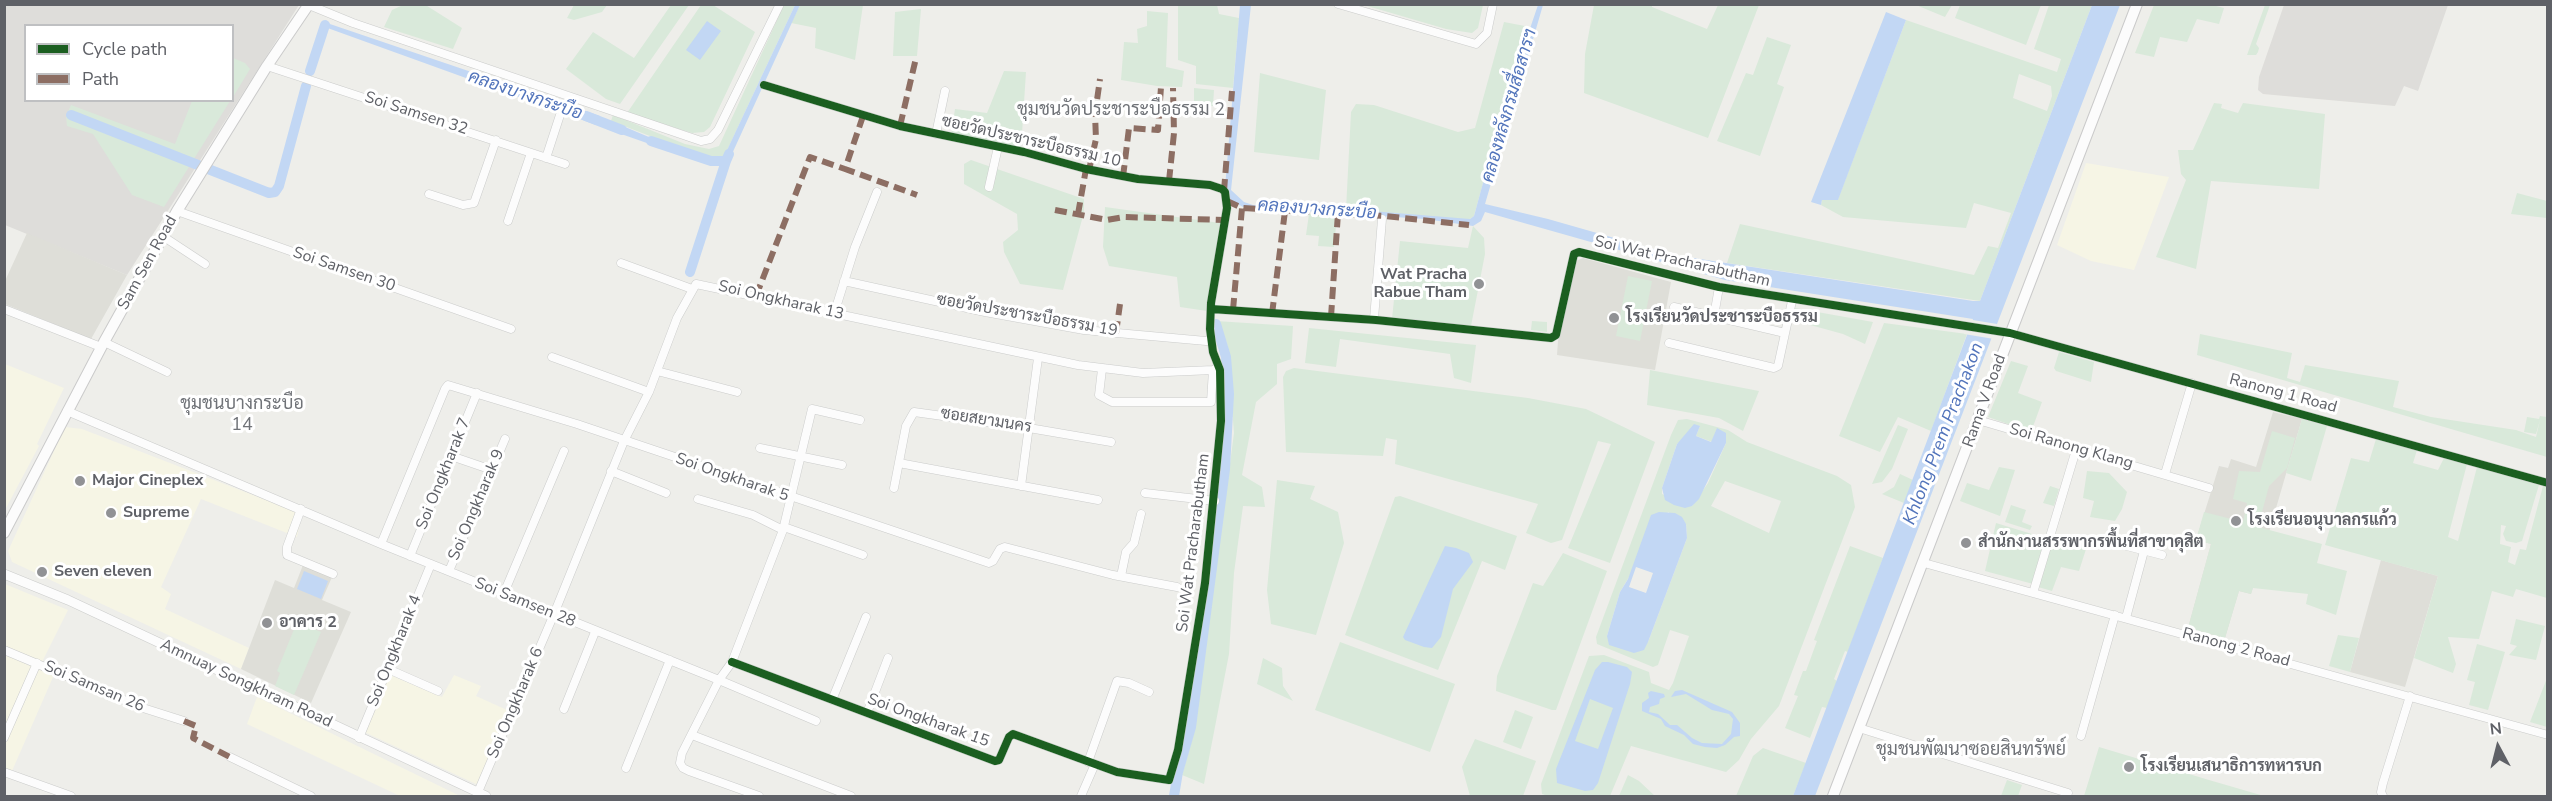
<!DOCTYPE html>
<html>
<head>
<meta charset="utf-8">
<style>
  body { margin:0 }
  #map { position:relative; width:2552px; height:801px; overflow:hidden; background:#eeeeea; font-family:"Nunito Sans",sans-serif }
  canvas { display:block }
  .frame { position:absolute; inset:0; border:6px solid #5f6167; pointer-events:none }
  .legend { position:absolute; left:24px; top:24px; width:210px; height:78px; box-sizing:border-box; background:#fff; border:2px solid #bfc0c2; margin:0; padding:8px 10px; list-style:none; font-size:18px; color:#5f6167 }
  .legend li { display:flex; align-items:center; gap:12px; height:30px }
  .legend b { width:30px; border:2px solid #bfc0c2 }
  .north { position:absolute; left:2468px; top:717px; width:60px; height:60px; -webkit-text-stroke:4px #fff; paint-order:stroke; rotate:353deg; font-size:16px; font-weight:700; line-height:24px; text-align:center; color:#5f6167 }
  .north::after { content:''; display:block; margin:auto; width:21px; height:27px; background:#5f6167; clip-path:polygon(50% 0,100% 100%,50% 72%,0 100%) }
</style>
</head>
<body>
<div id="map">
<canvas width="2552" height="801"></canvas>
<div class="frame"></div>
<ul class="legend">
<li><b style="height:8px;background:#1b5e20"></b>Cycle path</li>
<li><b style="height:8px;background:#8d6e63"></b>Path</li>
</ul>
<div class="north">N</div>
</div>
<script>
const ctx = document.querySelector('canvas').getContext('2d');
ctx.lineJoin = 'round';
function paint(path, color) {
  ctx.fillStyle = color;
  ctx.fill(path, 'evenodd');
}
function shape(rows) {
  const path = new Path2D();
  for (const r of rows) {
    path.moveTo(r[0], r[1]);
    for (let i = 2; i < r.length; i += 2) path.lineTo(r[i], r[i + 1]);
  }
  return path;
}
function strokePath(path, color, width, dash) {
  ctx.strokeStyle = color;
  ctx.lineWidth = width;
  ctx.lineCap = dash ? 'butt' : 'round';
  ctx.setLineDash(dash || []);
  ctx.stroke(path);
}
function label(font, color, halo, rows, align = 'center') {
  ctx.font = font + ' "Nunito Sans",Sarabun,sans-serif';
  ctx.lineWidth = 6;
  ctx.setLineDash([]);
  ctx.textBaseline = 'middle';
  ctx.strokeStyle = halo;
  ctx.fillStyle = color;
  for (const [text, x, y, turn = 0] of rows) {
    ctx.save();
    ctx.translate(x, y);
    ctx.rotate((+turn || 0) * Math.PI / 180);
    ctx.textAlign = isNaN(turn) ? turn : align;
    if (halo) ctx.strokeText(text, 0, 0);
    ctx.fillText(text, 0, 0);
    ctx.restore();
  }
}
const commercial = shape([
  [2086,163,2169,177,2134,270,2091,261,2057,245],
  [5,364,64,388,37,444,39,446,5,510],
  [65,427,82,429,302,514,297,537,201,499,161,587,171,594,165,609,249,648,241,669,12,562,8,551],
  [5,584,68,610,42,662,57,668,12,771,5,769],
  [383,672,442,697,454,675,481,686,476,696,507,710,485,780,476,784,360,730],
  [257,697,458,795,459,796,400,796,247,724]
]);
const industrial = shape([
  [4,5,299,5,127,275,5,225],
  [26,26,232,26,232,100,26,100],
  [2284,5,2284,4,2448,5,2418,91,2404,86,2395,106,2263,94,2258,90,2259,77]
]);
const education = shape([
  [27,233,127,275,91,339,5,304,5,281],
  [1583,258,1671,282,1655,370,1557,355,1558,341,1576,261],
  [2273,412,2302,419,2251,594,2239,591,2225,638,2188,628,2211,544,2196,540,2219,466,2228,468,2231,459,2256,467],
  [2381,560,2438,576,2405,687,2350,672],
  [303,565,332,577,322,600,351,612,311,703,241,669,275,580,294,588]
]);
const green = shape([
  [424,4,462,28,453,49,384,27,392,10,403,5],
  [574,5,574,4,607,5,602,12,574,20,567,18],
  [671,5,689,5,620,104,606,99,566,69,593,32,634,58],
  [701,5,713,5,755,32,710,127,704,132,692,133,627,113],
  [784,5,795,5,723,159,712,160,611,121,613,115,685,144,709,149,719,146],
  [800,5,863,5,855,60,815,48,816,28,791,23],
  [1178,5,1217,5,1219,14,1239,18,1233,88,1196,84,1196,66,1178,60],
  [1364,5,1483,5,1478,28,1472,33,1446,29],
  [1594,5,1652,5,1652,7,1707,29,1718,5,1759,5,1708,138,1584,93,1585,54],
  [1916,5,1952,5,1945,17],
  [1960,5,1960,4,2041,5,2026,45,1955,18],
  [2049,5,2092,5,1980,301,1727,263,1740,224,1974,275,1988,246,1998,248,2011,213,1974,203,1966,228,1843,217,1821,205,1822,200,1838,199,1906,20,2057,72,2061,59,2034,49],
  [2019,74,2051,86,2052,96,2047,111,2013,98],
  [2154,5,2212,5,2224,8,2219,24,2197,19,2187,42,2160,37,2154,57,2135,53],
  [2265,5,2270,5,2256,44,2259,48,2258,52,2256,55,2247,55],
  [921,9,917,56,893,56,895,12],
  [1147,11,1168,13,1166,67,1184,71,1182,87,1157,86,1121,80,1124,42,1138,43,1137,29,1147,26],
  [1504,22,1530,27,1505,102,1474,216,1470,219,1460,219,1346,210,1351,112,1356,104,1374,105,1458,132,1475,128],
  [1767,37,1791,45,1777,84,1784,87,1760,156,1717,141,1746,73,1753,75],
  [233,58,245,63,250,69,233,97],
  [1004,71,1026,72,1021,149,951,135,955,109,987,113],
  [1260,73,1326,90,1319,160,1254,152],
  [1194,88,1214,90,1213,106,1194,106],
  [192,101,230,101,164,207,132,195,93,134,67,126,66,116,71,105,175,144],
  [2214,103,2222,104,2221,108,2238,113,2243,103,2325,114,2319,189,2211,181,2196,269,2156,257,2186,180,2181,174,2178,150,2193,150],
  [971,160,1084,199,1084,212,1063,290,1020,284,1004,252,1003,242,1018,230,1017,214,964,184,964,164],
  [2517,193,2547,201,2547,218,2511,214],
  [1105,207,1220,223,1207,311,1180,307,1177,277,1109,266,1103,247],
  [1309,214,1337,215,1334,247,1318,246,1319,236,1306,235],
  [1473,226,1484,238,1485,254,1471,326,1392,319,1400,241,1468,248],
  [1628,276,1652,281,1640,341,1616,336],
  [1795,308,1873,322,1865,344,1843,334,1792,320],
  [1216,321,1293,326,1291,359,1277,364,1277,384,1256,402,1242,475,1262,487,1265,507,1243,506,1234,573,1229,654,1204,784,1182,775,1195,729,1234,433,1227,343],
  [1532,321,1547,322,1547,332,1531,330],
  [1884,323,1967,334,1931,431,1898,417,1880,452,1839,436],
  [1309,328,1476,345,1471,383,1454,378,1450,354,1340,339,1336,367,1305,363],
  [2200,334,2292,353,2287,378,2300,382,2305,365,2399,381,2393,407,2431,417,2516,430,2536,437,2540,420,2536,434,2524,432,2527,417,2539,419,2540,416,2547,417,2547,457,2197,355],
  [2059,352,2094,362,2091,382,2056,371,2054,368],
  [2011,361,2028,366,2018,393,2042,402,2031,432,1988,417],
  [1294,368,1528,398,1586,409,1655,442,1610,563,1568,548,1611,444,1598,441,1562,540,1551,543,1526,533,1538,504,1395,464,1397,440,1386,438,1383,456,1286,452,1283,377,1286,371],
  [1650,370,1759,391,1743,431,1719,418,1647,405],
  [1687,419,1728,430,1747,442,1837,476,1851,485,1855,507,1779,706,1751,739,1739,760,1726,772,1631,746,1610,796,1548,796,1542,794,1541,784,1589,656,1604,655,1649,672,1651,683,1669,690,1673,683,1689,636,1670,630,1658,665,1653,667,1597,644,1596,637,1671,435,1678,420],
  [1700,426,1696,436,1712,442,1718,429,1726,443,1708,483,1692,506,1662,494,1662,488,1677,444],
  [1725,481,1781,501,1769,533,1711,506],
  [1668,512,1686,524,1687,538,1648,642,1607,636,1620,592],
  [2302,419,2327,426,2311,481,2286,473],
  [1898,425,1908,429,1892,469,1882,482,1872,484],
  [2272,431,2295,438,2287,468,2269,486,2258,527,2322,544,2317,563,2347,571,2336,615,2306,604,2308,594,2253,588,2251,594,2239,591,2225,638,2188,628,2211,544,2196,540,2204,512,2243,522,2247,503,2233,499,2239,471,2260,472],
  [2376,439,2417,450,2413,463,2438,470,2444,458,2467,464,2448,537,2458,541,2477,467,2539,485,2522,541,2516,543,2506,541,2503,534,2506,526,2501,525,2500,544,2511,547,2508,562,2515,565,2520,549,2526,550,2543,486,2547,487,2547,598,2516,589,2513,597,2492,591,2479,639,2448,637,2456,664,2453,673,2414,658,2438,576,2325,545,2351,458,2369,462],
  [1999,467,2015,470,2000,516,1960,501,1967,483,1989,490],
  [2087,471,2109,473,2127,492,2122,509,2115,521,2090,517,2094,501,2083,498],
  [1900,474,1913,480,1904,503,1882,494,1894,487],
  [1277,480,1315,486,1310,499,1338,512,1344,543,1316,635,1271,624,1267,590],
  [2050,486,2059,489,2054,506,2043,503],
  [1400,496,1517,536,1505,570,1482,561,1438,670,1345,635,1395,497],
  [2011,505,2026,510,2022,522,2032,526,2030,530,2005,522],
  [1996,523,2045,538,2033,584,1985,571],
  [2053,541,2087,546,2079,571,2061,567,2052,591,2038,587],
  [1850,546,1883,558,1848,652,1845,651,1834,679,1837,681,1827,708,1822,707,1810,738,1785,728,1798,696,1794,695,1803,671,1806,671,1817,641,1814,640],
  [1563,553,1607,571,1556,710,1552,710,1496,691,1497,676,1533,583,1543,586],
  [2516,619,2545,626,2536,660,2509,655,2517,646,2510,644],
  [297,622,321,632,294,695,275,686,280,673,277,671],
  [2338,635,2359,638,2350,672,2329,666],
  [1340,642,1455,684,1430,752,1315,710],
  [2477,644,2505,652,2488,710,2469,705,2475,682,2467,680],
  [1263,658,1282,668,1283,686,1293,701,1257,684],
  [2547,678,2547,727,2530,722],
  [1515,710,1533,717,1521,749,1503,742],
  [1475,739,1536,761,1523,796,1470,796,1462,767],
  [2099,747,2209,780,2264,796,2084,796],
  [1763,748,1806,763,1793,796,1736,796,1753,756],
  [1628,775,1639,781,1655,796,1619,796],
  [2007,780,2022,785,2018,796,2001,796]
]);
const water = shape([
  [795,5,800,5,726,167,721,163],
  [1240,5,1251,5,1231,190,1244,202,1253,205,1322,207,1470,219,1474,216,1505,102,1538,5,1543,5,1485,204,1548,219,1674,255,1973,301,1980,301,2092,5,2120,5,1815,796,1793,796,1973,319,1725,280,1485,212,1481,221,1473,226,1425,219,1243,207,1229,199,1225,188],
  [1886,12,1906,20,1838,200,1822,200,1821,205,1811,202],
  [707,21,721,31,700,60,686,50],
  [324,22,554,100,600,116,596,125,322,26],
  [611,121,663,143,661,148,607,129],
  [1694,424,1700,426,1696,436,1711,442,1717,428,1726,433,1726,443,1699,499,1692,506,1685,508,1674,505,1665,500,1662,488,1677,444],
  [1659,512,1675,513,1682,517,1686,524,1687,538,1648,642,1644,650,1634,653,1609,645,1607,636,1620,592,1628,579,1651,515],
  [1636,567,1653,573,1646,593,1629,587],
  [1445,546,1456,548,1469,553,1473,562,1453,589,1441,637,1432,648,1424,647,1405,640,1403,637],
  [304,571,328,581,321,599,297,589],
  [1602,662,1608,662,1627,667,1632,672,1630,684,1598,783,1593,790,1585,791,1557,783,1556,769,1595,670],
  [1590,699,1613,708,1598,749,1575,741],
  [1682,690,1732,712,1740,723,1740,736,1734,737,1725,745,1717,748,1705,747,1693,744,1684,735,1665,726,1661,719,1642,711,1642,703,1649,698,1648,693,1651,691,1664,694,1665,697,1660,699,1659,704,1650,707,1649,712,1658,714,1670,725,1677,725,1692,738,1702,743,1722,744,1731,734,1733,719,1729,714,1712,710,1686,694,1671,697,1675,691]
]);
const pier = shape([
  [1961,318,1997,324,1994,339,1964,334,1969,322,1961,320]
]);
const canal = shape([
  [310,71,325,25],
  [71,115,269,193,275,192,279,186,306,86],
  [586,116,622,130],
  [651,141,711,161,726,161,729,154],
  [690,272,726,161],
  [1174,796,1178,772,1191,727,1225,469,1229,394,1226,357,1216,324]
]);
const minor = shape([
  [1338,4,1476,44,1487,33,1493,4],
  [309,5,353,23,701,141,710,139,718,130,780,4],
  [267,66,565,164],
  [936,134,945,91],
  [546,158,560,115],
  [989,187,998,147],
  [429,194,463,205,474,203,496,140],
  [177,211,511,329],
  [508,221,531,153],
  [164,237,205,264],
  [621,263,692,289],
  [844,281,985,312,1084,330,1206,341,1211,339],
  [1674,307,1785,333],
  [4,309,101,347],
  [1211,309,1376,320,1551,338,1556,335,1574,254,1579,252,1719,287,2010,333,2548,483],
  [834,314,855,247,877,192],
  [1714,316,1719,287],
  [1374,319,1382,219],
  [104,342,167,372],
  [1669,343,1774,368,1778,366,1792,301],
  [552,357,649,392],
  [1102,369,1099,395,1112,402,1211,402,1213,370],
  [657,371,737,392],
  [67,411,381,544,719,680,732,662,783,530,812,409,860,420],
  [1978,420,2209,488],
  [760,448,842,465],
  [451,456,492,470],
  [899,463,1098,500],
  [611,471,666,493],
  [2165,474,2192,383],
  [1021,486,1038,358],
  [894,488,906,426,914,412,1029,428,1111,442],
  [1145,493,1215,501],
  [698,499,753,515,783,530],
  [301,509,287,547,287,555,333,574],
  [784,527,863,555],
  [2115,543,2162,555],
  [381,544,445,389,448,385,577,424,989,563,993,561,1000,549,1005,547,1113,575,1177,587],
  [410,556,477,393],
  [1924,563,2548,735],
  [449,571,505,439],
  [1121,576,1126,552,1134,543,1141,514],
  [504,593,564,451],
  [2033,593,2076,450],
  [2126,618,2144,551],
  [4,650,143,708,184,721],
  [732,662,995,761,999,760,1009,737,1013,734,1117,772,1169,780,1178,750,1205,583,1221,421,1220,370,1213,352,1210,329,1211,303,1227,208,1225,192,1222,189,1210,185,1138,179,1086,169,1024,152,900,126,764,85],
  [388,669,438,691],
  [832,700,866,617],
  [564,709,595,632],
  [867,713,888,658],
  [1859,728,2068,793],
  [692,735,851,796],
  [2081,736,2115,615],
  [4,738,37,663],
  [359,738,431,564],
  [230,757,311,796],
  [1088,762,1117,681,1129,683,1149,692],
  [626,768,670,660],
  [4,772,71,796],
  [478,792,554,614,624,441,649,392,677,318,696,284,1078,365,1143,373,1213,370,1219,367],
  [759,796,689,771,683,768,680,763,682,753,719,680,816,721],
  [1081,796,1095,764],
  [2383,796,2381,792,2383,783,2410,696]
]);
const tertiary = shape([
  [4,574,68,600,486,796]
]);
const secondary = shape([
  [4,533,104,342,177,211,267,66,309,4],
  [1833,796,2137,4]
]);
const quiet = shape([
  [863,116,845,169,917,195],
  [900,126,916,58],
  [1089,170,1096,139,1095,114,1100,79],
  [1123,177,1129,128,1158,130,1161,87],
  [1169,181,1174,133,1173,88],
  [1224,191,1232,91],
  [1227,201,1242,208,1384,216,1469,225],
  [1055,210,1107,220,1124,217,1225,220],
  [1078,214,1086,169],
  [756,296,810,157,845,169],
  [1233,310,1242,208],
  [1272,314,1285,211],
  [1331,317,1338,213],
  [1116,333,1120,304],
  [184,721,196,726,193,738,230,757]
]);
const cycleway = shape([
  [1211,309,1376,320,1551,338,1556,335,1574,254,1579,252,1719,287,2010,333,2548,483],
  [732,662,995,761,999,760,1009,737,1013,734,1117,772,1169,780,1178,750,1205,583,1221,421,1220,370,1213,352,1210,329,1211,303,1227,208,1225,192,1222,189,1210,185,1138,179,1086,169,1024,152,900,126,764,85]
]);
const markers = [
  [1479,284,6,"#919295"],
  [1614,318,6,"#919295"],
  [80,481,6,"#919295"],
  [111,513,6,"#919295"],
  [2236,521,6,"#919295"],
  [1966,543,6,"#919295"],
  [42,572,6,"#919295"],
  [267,623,6,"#919295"],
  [2129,767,6,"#919295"]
];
const streetNames = [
  ["Soi Samsen 32",416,114,18],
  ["ซอยวัดประชาระบือธรรม 10",1031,142,13],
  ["Soi Wat Pracharabutham",1682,262,13],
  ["Sam Sen Road",148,263,-61],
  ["Soi Samsen 30",344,270,19],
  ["Soi Ongkharak 13",781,301,13],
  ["ซอยวัดประชาระบือธรรม 19",1027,316,10],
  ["Ranong 1 Road",2283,394,15],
  ["Rama V Road",1985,401,-70],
  ["ซอยสยามนคร",986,421,9],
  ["Soi Ranong Klang",2071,447,16],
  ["Soi Ongkharak 7",444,474,-68],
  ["Soi Ongkharak 5",732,478,19],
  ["Soi Ongkharak 9",477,505,-67],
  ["Soi Wat Pracharabutham",1194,543,-83],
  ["Soi Samsen 28",525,603,22],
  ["Ranong 2 Road",2236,648,15],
  ["Soi Ongkharak 4",395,651,-68],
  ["Amnuay Songkhram Road",246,684,25],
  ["Soi Samsan 26",94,687,23],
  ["Soi Ongkharak 6",516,703,-67],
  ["Soi Ongkharak 15",928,721,20]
];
const poiNames = [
  ["Wat Pracha",1467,275,"right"],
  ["Rabue Tham",1467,293,"right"],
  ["โรงเรียนวัดประชาระบือธรรม",1626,318],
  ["Major Cineplex",92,481],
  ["Supreme",123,513],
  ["โรงเรียนอนุบาลกรแก้ว",2248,521],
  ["สำนักงานสรรพากรพื้นที่สาขาดุสิต",1978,543],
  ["Seven eleven",54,572],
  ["อาคาร 2",279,623],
  ["โรงเรียนเสนาธิการทหารบก",2141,767]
];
const waterNames = [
  ["คลองบางกระบือ",525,96,19],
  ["คลองหลังกรมสื่อสารฯ",1510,106,-74],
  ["คลองบางกระบือ",1317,210,4],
  ["Khlong Prem Prachakon",1944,434,-69]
];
const neighbourhoodNames = [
  ["ชุมชนวัดประชาระบือธรรม 2",1121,111],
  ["ชุมชนบางกระบือ",242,405],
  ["14",242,426],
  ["ชุมชนพัฒนาซอยสินทรัพย์",1971,751]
];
paint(commercial, '#f6f5e5');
paint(industrial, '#deddda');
paint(education, '#deded8');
paint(green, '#d9e9da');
paint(water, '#c2d7f4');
paint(pier, '#eeeeea');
strokePath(canal, '#c2d7f4', 10);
strokePath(minor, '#cbcccb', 9);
strokePath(tertiary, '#cbcccb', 10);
strokePath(secondary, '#cacaca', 12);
strokePath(minor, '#fcfcfc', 8);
strokePath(tertiary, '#fcfcfc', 9);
strokePath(secondary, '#fcfcfc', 10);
strokePath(quiet, '#8d6e63', 6, [12, 6]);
strokePath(cycleway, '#1b5e20', 8);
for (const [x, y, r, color] of markers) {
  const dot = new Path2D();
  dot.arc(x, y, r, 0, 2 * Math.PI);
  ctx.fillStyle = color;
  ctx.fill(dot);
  strokePath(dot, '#fff', 2);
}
label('16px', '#5f6167', '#fff', streetNames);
label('bold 16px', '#5f6167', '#fff', poiNames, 'left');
label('italic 18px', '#5274bb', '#fff', waterNames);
label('18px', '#707378', '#fff', neighbourhoodNames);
</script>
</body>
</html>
